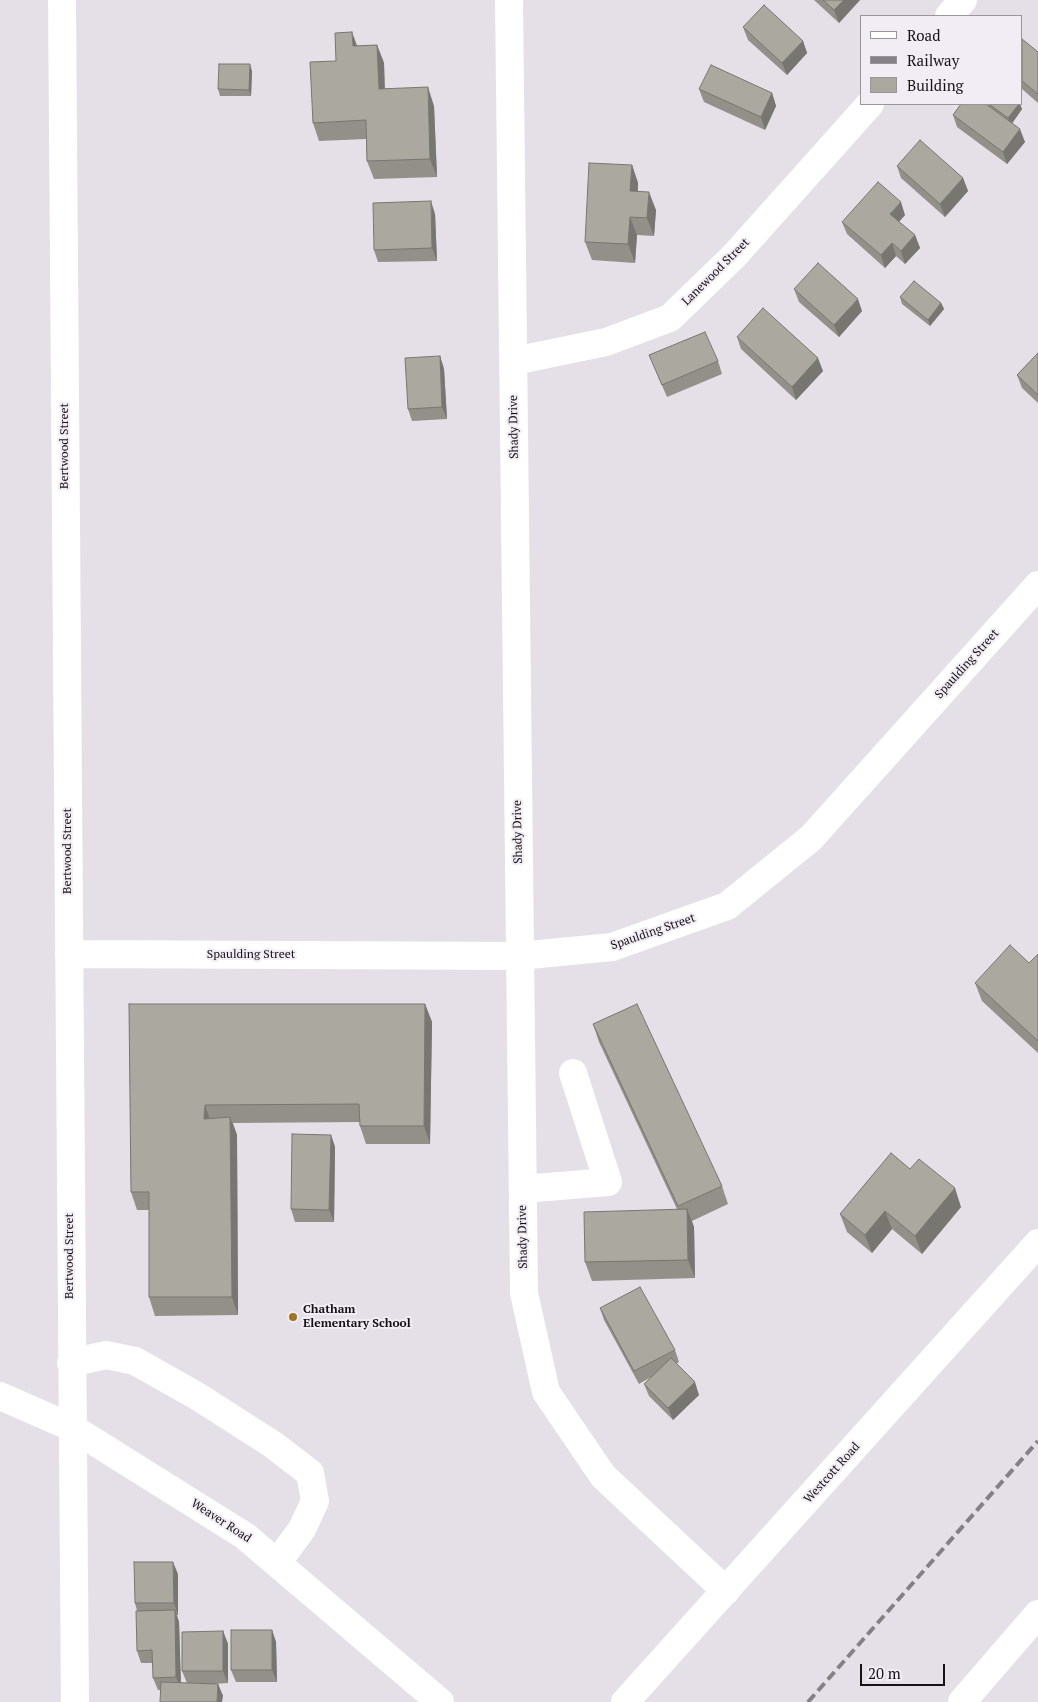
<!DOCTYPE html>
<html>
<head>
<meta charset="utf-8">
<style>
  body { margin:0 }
  #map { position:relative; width:1038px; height:1702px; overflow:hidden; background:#e5dfe7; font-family:"PT Serif",serif }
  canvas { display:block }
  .legend { position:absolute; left:860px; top:15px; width:162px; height:90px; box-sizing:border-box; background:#f2ecf4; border:1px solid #9a959b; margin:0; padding:6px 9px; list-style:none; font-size:15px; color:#151316 }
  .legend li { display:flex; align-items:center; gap:10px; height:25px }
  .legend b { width:25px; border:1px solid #9a959b }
  .scale { position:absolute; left:860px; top:1664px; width:85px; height:22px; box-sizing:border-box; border:2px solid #151316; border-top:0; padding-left:6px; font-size:15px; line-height:18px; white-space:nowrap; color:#151316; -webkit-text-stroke:4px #f2ecf4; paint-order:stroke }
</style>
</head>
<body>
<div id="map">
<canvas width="1038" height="1702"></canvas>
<ul class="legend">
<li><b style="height:6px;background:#fff"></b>Road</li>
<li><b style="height:6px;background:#848085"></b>Railway</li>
<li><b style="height:14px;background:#aba8a0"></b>Building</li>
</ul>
<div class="scale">20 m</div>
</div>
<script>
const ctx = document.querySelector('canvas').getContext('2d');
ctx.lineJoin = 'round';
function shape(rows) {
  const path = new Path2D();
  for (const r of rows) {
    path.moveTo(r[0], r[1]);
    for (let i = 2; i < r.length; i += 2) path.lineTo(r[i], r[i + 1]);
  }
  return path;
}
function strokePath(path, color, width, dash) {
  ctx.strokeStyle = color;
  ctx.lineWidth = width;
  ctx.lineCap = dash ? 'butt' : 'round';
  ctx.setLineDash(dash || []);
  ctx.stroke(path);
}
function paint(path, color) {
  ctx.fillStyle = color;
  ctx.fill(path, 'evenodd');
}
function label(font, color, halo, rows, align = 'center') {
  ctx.font = font + ' "PT Serif",serif';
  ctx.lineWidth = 4;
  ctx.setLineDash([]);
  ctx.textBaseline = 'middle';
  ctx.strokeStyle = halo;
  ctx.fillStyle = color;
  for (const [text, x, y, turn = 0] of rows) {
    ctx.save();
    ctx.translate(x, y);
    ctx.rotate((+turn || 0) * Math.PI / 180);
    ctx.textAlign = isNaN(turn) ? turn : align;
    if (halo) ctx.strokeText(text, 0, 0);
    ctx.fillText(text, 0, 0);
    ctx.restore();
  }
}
const minor = shape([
  [62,0,75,1702],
  [509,0,524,1293,546,1392,603,1476,726,1591],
  [949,16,963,0],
  [514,361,606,342,670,318,734,256,870,104],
  [69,954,519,956,612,947,727,906,811,838,1038,585],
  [523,1189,608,1182,573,1073],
  [71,1363,106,1355,135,1361,197,1396,272,1444,310,1473,315,1501,302,1529,277,1563],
  [0,1396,71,1427,245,1536,440,1702],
  [625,1702,1038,1243],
  [962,1702,1038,1614]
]);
const rail = shape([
  [808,1702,1038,1441]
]);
const wall = shape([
  [814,0,860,0,839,23],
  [743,27,803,41,807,53,787,75,748,40],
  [1022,39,1038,52,1038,103,1022,89],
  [377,45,384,63,385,89,434,106,437,177,374,179,367,161,366,139,319,141,313,123,336,61,357,46],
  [252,71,251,96,220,96,218,89],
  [699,89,772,93,776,106,765,130,704,102],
  [961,104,1019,104,1022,109,1012,123,1025,142,1007,164,957,127,953,115],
  [632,165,638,183,638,192,656,210,654,236,637,235,635,263,592,260,585,242],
  [897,166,963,178,968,191,945,217,901,178],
  [435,214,437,261,378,262,374,250],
  [905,215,899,222,915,235,920,248,905,264,896,256,885,268,847,234,842,222],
  [794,289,862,311,839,337,799,302],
  [900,297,941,303,944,309,930,326,902,304],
  [737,337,823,371,796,400,741,349],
  [1038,353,1038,403,1022,388,1017,375],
  [649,355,718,361,722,374,667,397],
  [440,356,444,369,447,419,412,421,408,409],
  [1038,954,1038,1053,982,1001,975,983,1029,963],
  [129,1004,425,1004,432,1022,430,1144,366,1144,360,1126,360,1122,233,1123,237,1135,238,1315,155,1316,149,1297,149,1210,137,1210,131,1192],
  [593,1024,722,1186,728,1204,692,1221,694,1227,695,1278,592,1281,585,1262,677,1209,599,1042],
  [331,1135,335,1147,334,1222,295,1222,291,1209],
  [910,1169,961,1207,922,1254,892,1229,872,1253,847,1232,840,1214],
  [600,1308,675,1350,679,1362,676,1364,699,1395,673,1420,649,1396,644,1384,651,1377,639,1384,604,1320],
  [178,1574,178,1615,177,1615,179,1622,181,1683,187,1683,182,1671,223,1631,228,1644,228,1683,213,1684,218,1684,223,1696,158,1690,153,1678,153,1663,141,1663,137,1651,137,1611,135,1603],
  [272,1630,276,1642,277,1682,236,1682,231,1670]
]);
const shadedWall = shape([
  [844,0,860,0,839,23,834,10],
  [352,32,359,51,353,46],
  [803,41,807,53,787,75,782,63],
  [377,45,384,63,385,108,379,89],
  [250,64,252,71,251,96,249,90],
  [428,87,434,106,437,177,430,159],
  [772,93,776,106,765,130,761,117],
  [1019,104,1020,104,1022,109,1011,125,1008,118],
  [1020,129,1025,142,1007,164,1003,152],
  [632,165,638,183,637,209,630,191],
  [963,178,968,191,945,217,940,204],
  [649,192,656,210,654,236,647,218],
  [431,201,435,214,437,261,432,248],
  [901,202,905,215,895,226,890,214],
  [630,217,637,235,635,263,628,244],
  [915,235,920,248,905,264,901,251],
  [892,243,896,256,885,268,881,255],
  [858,299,862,311,839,337,834,325],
  [941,303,944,309,930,326,928,320],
  [440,356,444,369,447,419,442,407],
  [818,358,823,371,796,400,792,387],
  [425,1004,432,1022,430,1144,424,1126],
  [205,1105,211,1123,204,1119],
  [230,1117,237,1135,238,1315,232,1297],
  [331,1135,335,1147,334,1222,329,1210],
  [955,1188,961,1207,922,1254,915,1236],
  [687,1209,694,1227,695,1278,688,1260],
  [885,1211,892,1229,872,1253,865,1235],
  [695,1382,699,1395,673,1420,668,1408],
  [173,1562,178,1574,178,1615,174,1603],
  [175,1610,179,1622,181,1690,176,1677],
  [272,1630,276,1642,277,1682,272,1670],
  [223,1631,228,1644,228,1683,223,1671],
  [218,1684,223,1696,222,1702,217,1702]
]);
const building = shape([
  [823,0,844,0,834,10,823,0],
  [764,5,803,41,782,63,743,27,764,5],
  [352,32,353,46,377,45,379,89,428,87,430,159,367,161,366,120,313,123,310,62,336,61,335,33,352,32],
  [1022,39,1038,52,1038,94,1022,81,1022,39],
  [219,64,250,64,249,90,218,89,219,64],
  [711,65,772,93,761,117,699,89,711,65],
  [961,104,986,104,1020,129,1003,152,953,115,961,104],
  [989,104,1019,104,1008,118,989,104],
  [920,140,963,178,940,204,897,166,920,140],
  [589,163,632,165,630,191,649,192,647,218,630,217,628,244,585,242,589,163],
  [878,182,901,202,890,214,915,235,901,251,892,243,881,255,842,222,878,182],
  [431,201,432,248,374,250,373,203,431,201],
  [818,263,858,299,834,325,794,289,818,263],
  [914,281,941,303,928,320,900,297,914,281],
  [763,308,818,358,792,387,737,337,763,308],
  [705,332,718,361,662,385,649,355,705,332],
  [1038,353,1038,395,1017,375,1038,353],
  [440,356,442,407,408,409,405,358,440,356],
  [1010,945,1029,963,1038,954,1038,1041,975,983,1010,945],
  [129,1004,425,1004,424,1126,360,1126,359,1104,205,1105,204,1119,230,1117,232,1297,149,1297,149,1192,131,1192,129,1004],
  [637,1004,722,1186,678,1206,593,1024,637,1004],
  [292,1134,331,1135,329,1210,291,1209,292,1134],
  [891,1153,910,1169,919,1159,955,1188,915,1236,885,1211,865,1235,840,1214,891,1153],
  [687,1209,688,1260,585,1262,584,1212,687,1209],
  [640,1287,675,1350,634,1371,600,1308,640,1287],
  [671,1358,695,1382,668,1408,644,1384,671,1358],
  [134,1562,173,1562,174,1603,135,1603,134,1562],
  [175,1610,176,1677,153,1678,152,1650,137,1651,136,1611,175,1610],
  [231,1630,272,1630,272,1670,231,1670,231,1630],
  [223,1631,223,1671,182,1671,182,1632,223,1631],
  [161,1682,218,1684,217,1702,160,1702,161,1682]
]);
const markers = [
  [293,1317,5,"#9b7722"]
];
const streetNames = [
  ["Lanewood Street",716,272,-45],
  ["Shady Drive",514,427,-91],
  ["Bertwood Street",65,446,-90],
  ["Spaulding Street",967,664,-48],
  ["Shady Drive",518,832,-91],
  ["Bertwood Street",68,851,-90],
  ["Spaulding Street",653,932,-19],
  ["Spaulding Street",251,955],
  ["Shady Drive",523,1237,-91],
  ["Bertwood Street",70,1256,-90],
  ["Westcott Road",832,1473,-48],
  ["Weaver Road",221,1521,33]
];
const poiNames = [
  ["Chatham",303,1310],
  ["Elementary School",303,1324]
];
strokePath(minor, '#fff', 28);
strokePath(rail, '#848085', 4, [10, 5]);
paint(wall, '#93908a');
paint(shadedWall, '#787670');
paint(building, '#aba8a0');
strokePath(building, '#787670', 1);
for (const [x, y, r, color] of markers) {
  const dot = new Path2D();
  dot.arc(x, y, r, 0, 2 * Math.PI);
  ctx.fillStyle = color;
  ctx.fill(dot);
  strokePath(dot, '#f2ecf4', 2);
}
label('12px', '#151316', '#f2ecf4', streetNames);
label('bold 12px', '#151316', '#f2ecf4', poiNames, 'left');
</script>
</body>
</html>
